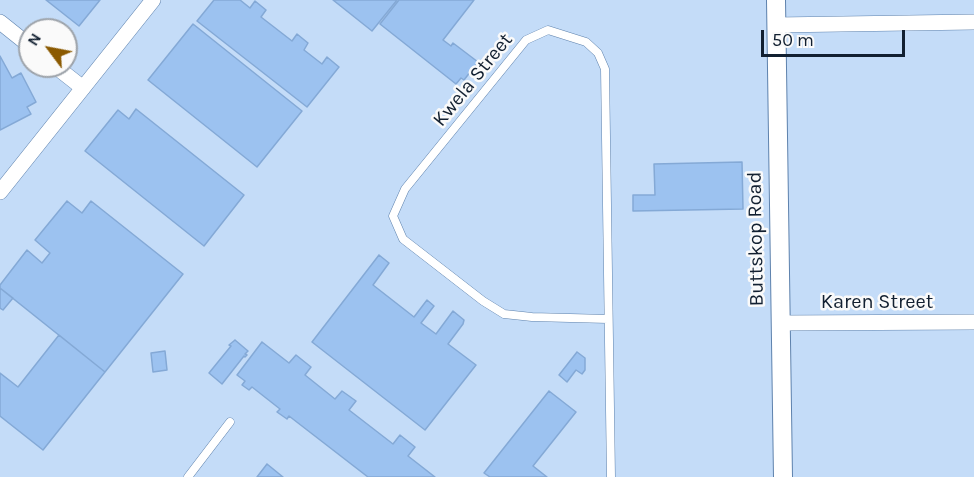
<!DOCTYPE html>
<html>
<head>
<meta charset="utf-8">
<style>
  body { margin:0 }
  #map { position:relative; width:974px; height:477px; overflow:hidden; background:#c4dcf8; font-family:Karla,sans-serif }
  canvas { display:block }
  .north { position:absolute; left:18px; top:18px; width:60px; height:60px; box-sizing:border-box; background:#fafafa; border:2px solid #9da3aa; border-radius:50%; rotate:302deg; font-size:16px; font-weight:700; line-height:24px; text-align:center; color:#122031 }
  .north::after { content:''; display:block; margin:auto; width:21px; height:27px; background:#8b5a01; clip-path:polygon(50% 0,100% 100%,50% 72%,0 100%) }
  .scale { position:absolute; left:761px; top:30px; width:144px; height:27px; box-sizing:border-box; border:3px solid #122031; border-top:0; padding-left:8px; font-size:18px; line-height:21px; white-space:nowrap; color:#122031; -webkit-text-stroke:4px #fafafa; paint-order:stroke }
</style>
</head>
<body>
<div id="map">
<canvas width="974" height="477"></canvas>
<div class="north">N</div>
<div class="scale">50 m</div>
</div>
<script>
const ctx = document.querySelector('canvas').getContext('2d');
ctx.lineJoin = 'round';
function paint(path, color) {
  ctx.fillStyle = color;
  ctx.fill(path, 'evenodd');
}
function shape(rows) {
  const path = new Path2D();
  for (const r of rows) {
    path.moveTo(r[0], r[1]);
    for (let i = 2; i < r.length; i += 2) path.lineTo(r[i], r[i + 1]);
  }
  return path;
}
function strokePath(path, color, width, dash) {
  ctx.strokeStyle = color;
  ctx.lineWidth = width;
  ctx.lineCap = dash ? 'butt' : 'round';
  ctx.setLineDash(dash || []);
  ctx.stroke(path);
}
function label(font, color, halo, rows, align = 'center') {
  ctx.font = font + ' Karla,sans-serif';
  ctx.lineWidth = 5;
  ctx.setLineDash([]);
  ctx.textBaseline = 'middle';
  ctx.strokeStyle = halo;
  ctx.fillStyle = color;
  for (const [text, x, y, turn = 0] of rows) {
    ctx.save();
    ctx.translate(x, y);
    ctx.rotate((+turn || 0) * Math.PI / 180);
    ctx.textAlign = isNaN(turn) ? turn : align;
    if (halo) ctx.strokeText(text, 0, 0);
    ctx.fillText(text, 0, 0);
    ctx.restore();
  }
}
const building = shape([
  [46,0,100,0,79,26,46,0],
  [214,0,240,0,250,8,255,1,266,10,261,17,292,41,297,34,308,43,304,50,322,64,327,57,339,67,307,107,197,21,214,0],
  [333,0,397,0,372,31,333,0],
  [399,0,474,0,443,40,451,46,453,43,478,62,464,80,461,78,456,84,380,24,399,0],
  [193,24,302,111,257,167,148,80,193,24],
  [0,56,12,78,21,73,36,102,27,107,31,114,0,130,0,56],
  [136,109,244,195,204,246,85,151,118,110,129,119,136,109],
  [742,162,743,209,633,211,633,195,655,195,654,164,742,162],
  [67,201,82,213,91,201,183,274,105,372,0,288,0,285,27,250,42,263,50,253,35,240,67,201],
  [379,255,389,263,373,285,414,317,427,300,434,306,421,323,436,334,453,311,464,320,463,324,448,344,476,365,425,430,312,342,379,255],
  [0,288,13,298,3,310,0,308,0,288],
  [59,335,105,372,43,450,0,416,0,373,18,387,59,335],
  [235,340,248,351,245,354,247,355,245,357,244,356,222,384,209,373,231,346,229,345,235,340],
  [262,342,289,363,296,355,311,367,305,375,335,399,342,391,356,401,349,410,393,444,400,435,415,447,408,456,435,477,368,477,289,416,287,419,277,412,280,409,252,387,249,390,242,385,245,381,237,375,262,342],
  [165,351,167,370,153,372,151,353,165,351],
  [577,352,585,358,585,370,582,374,576,370,567,382,559,375,577,352],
  [549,391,576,412,533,466,547,477,490,477,484,473,549,391],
  [267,464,283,477,257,477,267,464]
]);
const service = shape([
  [608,319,532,317,504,314,483,301,403,239,393,216,405,189,526,40,548,30,586,42,598,53,605,69,611,477],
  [188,477,230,422]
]);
const minor = shape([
  [0,22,30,46],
  [776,25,974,22],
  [55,66,83,88],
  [0,192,153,0],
  [780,323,974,322]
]);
const tertiary = shape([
  [776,0,783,477]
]);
const streetNames = [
  ["Kwela Street",473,80,-51],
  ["Buttskop Road",756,239,-91],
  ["Karen Street",877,302]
];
paint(building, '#9cc2f0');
strokePath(building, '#84a9d6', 1.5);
strokePath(service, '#5e82ad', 9);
strokePath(minor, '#5e82ad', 16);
strokePath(tertiary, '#5e82ad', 20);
strokePath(service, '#fff', 8);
strokePath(minor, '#fff', 15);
strokePath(tertiary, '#fff', 18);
label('20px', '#122031', '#fafafa', streetNames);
</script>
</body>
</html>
